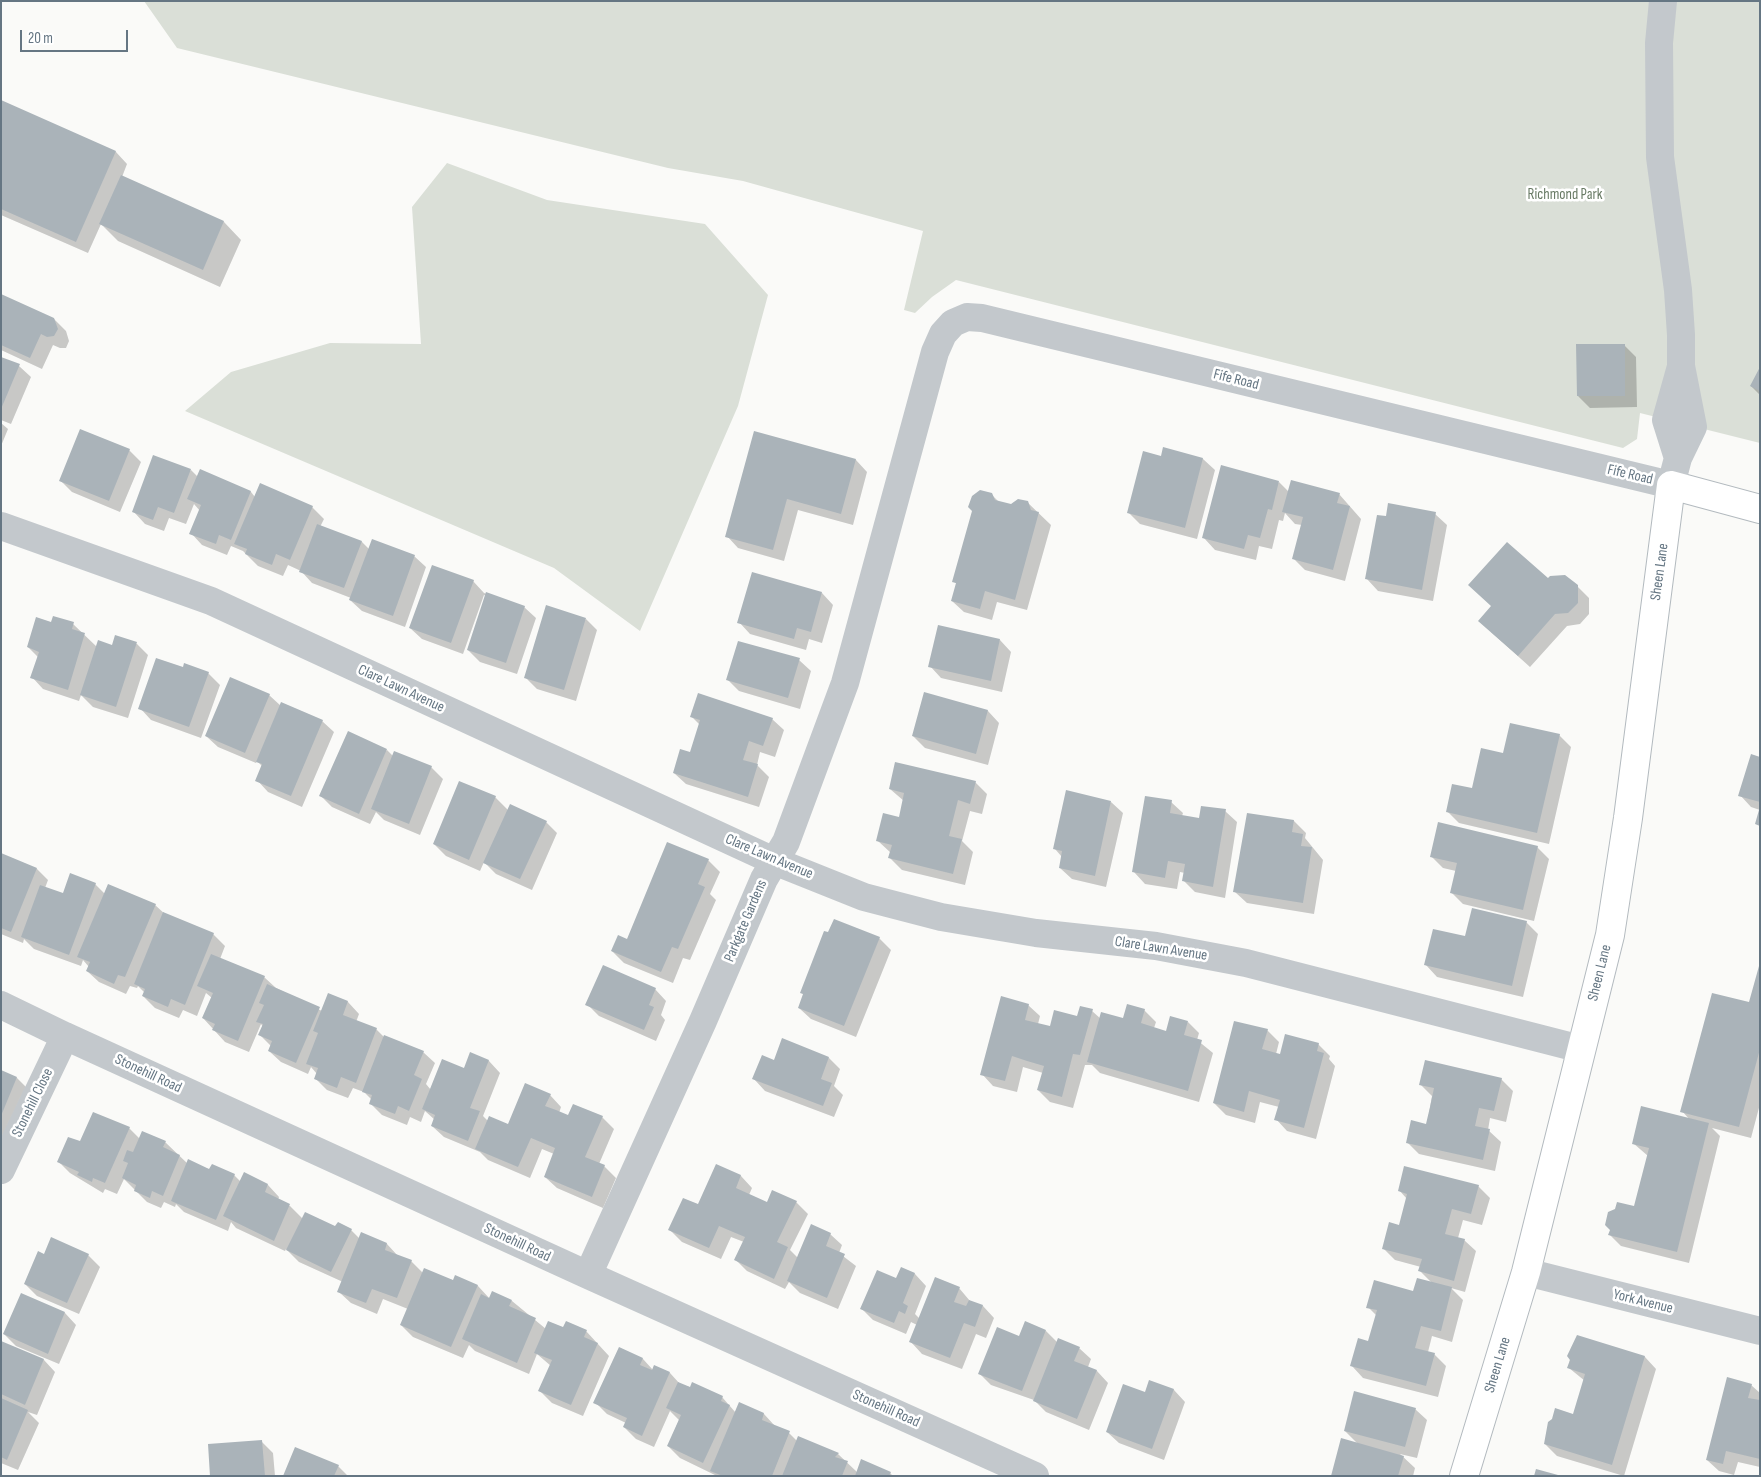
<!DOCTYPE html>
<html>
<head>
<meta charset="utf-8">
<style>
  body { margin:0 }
  #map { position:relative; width:1761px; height:1477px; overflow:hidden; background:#fafaf8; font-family:"Sofia Sans Condensed",sans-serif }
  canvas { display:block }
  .frame { position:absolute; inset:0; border:2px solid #657683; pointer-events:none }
  .scale { position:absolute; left:20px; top:30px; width:108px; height:22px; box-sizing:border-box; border:2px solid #657683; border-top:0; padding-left:6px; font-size:15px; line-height:18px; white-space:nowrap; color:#657683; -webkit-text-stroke:4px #fff; paint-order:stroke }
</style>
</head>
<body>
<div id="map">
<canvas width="1761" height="1477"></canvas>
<div class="frame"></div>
<div class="scale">20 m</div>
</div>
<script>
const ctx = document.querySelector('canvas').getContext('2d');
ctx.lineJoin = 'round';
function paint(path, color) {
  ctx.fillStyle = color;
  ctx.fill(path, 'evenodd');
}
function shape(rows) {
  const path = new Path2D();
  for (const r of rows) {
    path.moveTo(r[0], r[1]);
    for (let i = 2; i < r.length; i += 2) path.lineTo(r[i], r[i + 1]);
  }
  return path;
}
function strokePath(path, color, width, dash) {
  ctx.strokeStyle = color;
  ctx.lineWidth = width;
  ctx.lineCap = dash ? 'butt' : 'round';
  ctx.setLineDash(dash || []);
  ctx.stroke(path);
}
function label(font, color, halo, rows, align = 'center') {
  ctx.font = font + ' "Sofia Sans Condensed",sans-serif';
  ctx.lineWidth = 5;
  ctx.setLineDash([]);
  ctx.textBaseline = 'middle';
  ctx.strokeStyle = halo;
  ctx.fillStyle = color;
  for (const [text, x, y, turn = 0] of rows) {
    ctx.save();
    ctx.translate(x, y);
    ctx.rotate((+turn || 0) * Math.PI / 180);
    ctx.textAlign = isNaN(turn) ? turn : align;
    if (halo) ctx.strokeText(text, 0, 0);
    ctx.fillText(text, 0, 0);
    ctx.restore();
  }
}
const green = shape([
  [144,1,1760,1,1760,443,1640,413,1637,439,1623,448,956,280,932,297,915,313,904,310,923,231,743,181,668,168,177,48],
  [447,163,547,200,705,224,768,295,738,406,640,631,554,568,185,411,231,372,330,343,421,344,412,207]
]);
const shadow = shape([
  [1,101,116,152,127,164,122,177,224,222,241,240,220,287,118,241,101,224,88,253,1,215],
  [1,295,54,319,66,331,69,341,66,348,60,348,53,345,42,369,1,350],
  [1624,345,1636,357,1637,407,1590,408,1578,396],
  [1,358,19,366,31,377,11,424,1,420],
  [1760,370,1760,395,1751,386],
  [1,423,8,429,1,446],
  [755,433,856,460,867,472,853,525,798,510,784,561,738,548,727,536],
  [1164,448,1203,459,1215,470,1197,539,1140,524,1128,512,1162,457],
  [129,450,141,462,120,512,72,492,60,480],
  [191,470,198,477,200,471,251,492,255,497,312,507,324,519,320,527,362,542,369,549,414,556,426,567,405,627,362,611,350,600,351,598,312,583,301,571,288,565,283,576,258,566,243,551,231,546,227,555,202,545,191,533,200,511,194,504,186,524,169,518,164,531,145,524,134,512],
  [1279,482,1289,492,1339,494,1361,519,1345,581,1305,570,1293,558,1302,525,1295,524,1285,513,1283,521,1279,520,1272,549,1259,546,1256,560,1215,550,1204,538],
  [991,494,1000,503,1011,506,1027,502,1051,525,1027,610,997,602,992,620,964,612,952,601,957,584,953,581],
  [1435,514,1447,525,1433,601,1378,591,1367,579],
  [1548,580,1577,586,1589,598,1589,614,1580,624,1567,626,1530,667,1491,632],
  [473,581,484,593,524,607,536,618,517,674,480,662,468,650,486,596,484,595,463,654,422,639,410,628],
  [822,593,833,605,822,643,809,639,806,650,750,634,739,622],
  [586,619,597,630,576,701,537,689,525,677],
  [52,623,73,624,97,647,113,646,116,636,137,644,148,655,128,718,93,707,81,695,79,701,43,689,32,677,38,657,28,647],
  [1000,640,1011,652,1002,692,941,678,930,666],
  [799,660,811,671,800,709,739,691,727,679],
  [184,669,208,673,220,685,201,738,151,720,140,708],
  [925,694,988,711,999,723,988,765,925,748,913,736],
  [269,695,281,706,322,721,334,732,302,807,268,792,257,780,263,767,257,761,256,763,218,747,206,736],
  [692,717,772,719,784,730,775,757,760,752,757,765,769,777,759,807,686,784,674,773,691,753,700,725],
  [1559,735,1571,747,1549,844,1459,823,1447,811,1473,789,1504,755],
  [387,750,393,756,431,767,443,779,420,835,384,820,376,812,370,824,332,807,321,796],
  [1760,758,1760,810,1751,807,1740,795],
  [975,782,987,794,982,814,970,811,962,841,973,852,965,885,902,870,890,858,891,853,878,841,900,818,904,801,890,789],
  [495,797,508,810,546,822,557,833,532,890,496,874,484,862,480,871,446,856,434,844],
  [1111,802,1123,813,1106,887,1072,879,1060,868,1062,857,1055,849],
  [1171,802,1183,813,1182,816,1200,819,1225,811,1237,822,1225,898,1195,892,1183,880,1185,873,1180,872,1177,889,1145,884,1134,872],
  [1248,814,1294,821,1306,833,1305,838,1323,860,1314,914,1247,903,1235,892],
  [1537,847,1549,859,1534,921,1463,904,1451,892,1456,871,1443,868,1431,856],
  [1,855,37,869,48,880,45,888,63,894,95,884,105,894,155,905,165,914,213,934,225,946,220,959,264,977,276,988,322,1011,328,995,348,1002,359,1014,356,1022,376,1029,385,1038,423,1052,435,1063,426,1084,431,1090,464,1069,471,1054,489,1061,500,1073,483,1116,488,1121,509,1125,550,1095,561,1107,559,1113,569,1117,602,1117,614,1129,599,1164,604,1166,616,1178,603,1208,557,1188,545,1177,554,1154,542,1149,530,1178,488,1160,480,1152,444,1137,432,1126,435,1120,425,1111,421,1122,410,1117,407,1125,382,1115,370,1103,372,1100,364,1092,353,1088,348,1098,327,1090,316,1079,317,1074,311,1067,308,1074,281,1062,269,1051,271,1046,260,1035,263,1027,261,1024,249,1052,225,1042,203,1018,212,998,206,993,197,1016,183,1010,179,1018,155,1008,143,996,145,993,138,986,137,988,130,986,126,994,99,982,87,971,89,967,83,960,81,966,34,949,24,939,23,943,1,934],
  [708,860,720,872,710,894,716,900,690,960,683,958,673,983,624,963,612,951,628,940],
  [1526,922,1538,934,1523,997,1437,977,1426,965,1466,938],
  [879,938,891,950,856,1037,811,1019,799,1008],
  [1760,969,1760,1104,1751,1138,1712,1128,1720,1136,1689,1263,1621,1246,1610,1235,1635,1207,1648,1156,1633,1143,1690,1120,1682,1111,1753,1005,1750,1002],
  [655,989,666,1001,661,1015,665,1020,656,1041,599,1016,587,1004],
  [1028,1005,1040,1016,1038,1024,1050,1028,1092,1011,1101,1019,1124,1020,1144,1010,1156,1022,1154,1028,1167,1032,1188,1022,1199,1033,1197,1040,1213,1053,1199,1102,1100,1073,1092,1065,1085,1065,1073,1108,1050,1102,1038,1090,1043,1073,1023,1067,1017,1092,993,1086,982,1074],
  [1267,1030,1279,1042,1276,1054,1281,1055,1318,1044,1330,1056,1329,1059,1335,1066,1316,1139,1287,1131,1276,1119,1279,1107,1260,1102,1255,1123,1226,1115,1214,1103],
  [829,1058,840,1069,834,1086,843,1095,834,1117,765,1091,754,1079,774,1061],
  [1,1072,17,1078,28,1089,1,1150],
  [1501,1079,1513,1091,1506,1122,1490,1118,1488,1130,1501,1142,1495,1171,1419,1154,1407,1142,1427,1125,1432,1096,1421,1085],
  [129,1128,140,1139,165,1142,188,1164,234,1175,241,1182,268,1185,279,1197,278,1200,290,1206,303,1219,351,1230,360,1239,362,1234,387,1244,398,1256,411,1261,423,1273,478,1286,490,1299,512,1301,546,1329,586,1331,609,1356,583,1416,552,1403,540,1391,551,1366,537,1354,529,1374,475,1351,469,1345,463,1358,413,1337,401,1325,408,1309,383,1299,377,1314,351,1303,339,1292,343,1282,299,1262,286,1249,285,1251,236,1228,231,1222,228,1231,184,1212,176,1204,175,1207,164,1202,161,1208,147,1202,124,1179,117,1194,105,1189,103,1193,70,1173,59,1162,81,1143],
  [717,1165,741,1176,752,1188,749,1195,767,1203,796,1202,808,1214,790,1250,798,1258,830,1234,842,1245,839,1253,856,1266,838,1309,800,1293,789,1282,785,1289,747,1271,735,1259,744,1242,731,1237,721,1259,682,1242,670,1230,698,1206],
  [1478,1186,1490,1198,1482,1225,1463,1220,1458,1238,1464,1240,1476,1251,1465,1292,1451,1288,1463,1300,1452,1342,1432,1336,1428,1352,1434,1354,1446,1366,1438,1397,1363,1378,1352,1366,1369,1342,1377,1316,1368,1307,1414,1292,1432,1283,1420,1271,1421,1267,1395,1260,1383,1248,1400,1226,1407,1199,1399,1190],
  [44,1255,88,1255,100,1267,79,1314,37,1296,25,1284],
  [901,1269,915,1274,926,1286,915,1314,920,1319,959,1288,970,1301,983,1306,994,1318,986,1338,976,1334,962,1369,922,1354,911,1342,917,1325,911,1322,906,1334,873,1320,861,1308,896,1280],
  [22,1295,65,1313,76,1325,59,1364,16,1346,4,1334],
  [1046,1331,1058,1343,1079,1348,1091,1359,1088,1367,1097,1371,1108,1383,1089,1430,1046,1412,1034,1400,991,1385,979,1373,1020,1338],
  [1578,1337,1645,1357,1656,1369,1624,1476,1557,1456,1545,1444,1553,1420,1574,1415,1585,1381,1569,1368,1571,1348],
  [1,1343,44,1360,55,1372,37,1415,28,1412,39,1423,18,1470,1,1463],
  [620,1348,643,1359,653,1370,655,1367,670,1373,680,1384,722,1397,736,1413,739,1404,764,1414,775,1426,789,1433,797,1441,838,1454,857,1472,890,1473,893,1476,717,1476,680,1458,668,1446,679,1420,670,1411,654,1447,636,1439,624,1427,626,1423,607,1414,595,1402],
  [1150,1381,1174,1390,1185,1402,1164,1460,1119,1443,1107,1432,1145,1394],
  [1751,1385,1760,1393,1760,1467,1738,1462,1734,1475,1719,1471,1707,1460],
  [1415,1409,1427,1420,1417,1458,1400,1454,1415,1468,1413,1476,1332,1476,1359,1445,1345,1431],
  [262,1442,273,1453,275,1476,211,1476],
  [338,1466,348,1476,284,1476]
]);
const building = shape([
  [1,100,116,151,76,242,1,209],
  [121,175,224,221,203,270,99,224],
  [1,294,54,318,58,329,54,336,47,337,41,334,30,358,1,345],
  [1576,344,1625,344,1625,396,1577,396],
  [1,357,20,364,1,409],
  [1760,367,1760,391,1750,386],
  [80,429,130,449,109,501,59,481],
  [754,431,856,459,841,514,787,499,773,550,725,537],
  [1163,447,1203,458,1185,528,1127,513,1143,451,1161,456],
  [153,455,191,469,174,513,158,507,153,520,132,512],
  [1221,465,1279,481,1272,510,1268,509,1260,538,1248,535,1244,549,1202,538],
  [200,469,251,491,231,540,219,535,216,544,189,534,201,505,187,499],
  [1291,480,1340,493,1337,503,1350,506,1333,570,1292,559,1303,517,1282,512],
  [260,483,313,506,290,560,276,554,272,565,245,554,247,549,234,544],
  [980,490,992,493,995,500,1011,504,1018,499,1028,501,1031,510,1039,512,1015,600,985,591,980,609,951,601,956,583,952,582,972,511,968,507,972,496],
  [1388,503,1436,512,1422,590,1365,579,1377,515,1386,516],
  [317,524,362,541,344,588,299,572],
  [372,539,415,555,393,616,349,600],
  [1507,542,1548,578,1550,576,1565,575,1578,585,1578,603,1568,613,1555,614,1518,656,1478,621,1491,606,1468,585],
  [432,565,474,580,451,643,409,628],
  [752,572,822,592,811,632,797,628,794,639,737,623],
  [486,592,525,606,506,663,467,650],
  [546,605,586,618,564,690,524,678],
  [53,616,74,622,72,629,85,633,68,690,30,678,39,652,27,647,36,617,51,622],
  [938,625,1000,639,991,681,928,667],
  [115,635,137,642,116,707,80,695,98,640,112,645],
  [738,641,800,658,788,698,726,680],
  [156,658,183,667,184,663,209,672,189,727,138,709],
  [230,677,270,694,245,753,205,736],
  [924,692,988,710,976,754,912,736],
  [698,693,773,718,763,746,749,741,743,760,758,764,748,797,673,773,680,749,690,752,700,720,690,717],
  [281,702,323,720,291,796,255,781,262,764,256,762],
  [1510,723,1560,734,1537,833,1446,812,1452,784,1472,788,1481,748,1503,753],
  [348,731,387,749,359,814,319,796],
  [394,751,432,766,409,824,371,809],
  [1751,754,1760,757,1760,802,1738,796],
  [895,762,976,781,970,804,958,800,949,836,962,839,953,874,888,858,892,845,876,841,883,813,899,817,904,793,889,789],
  [459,781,496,796,469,860,433,844],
  [1066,790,1111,801,1095,876,1059,868,1062,851,1053,849],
  [1145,796,1172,800,1170,813,1199,818,1201,806,1226,809,1213,887,1182,881,1185,864,1168,861,1165,878,1132,872],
  [510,804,547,821,520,879,483,863],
  [1759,810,1760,810,1760,826,1755,824],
  [1247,813,1294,820,1292,832,1303,834,1301,846,1312,847,1303,903,1233,892],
  [1438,822,1538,846,1523,910,1450,893,1457,863,1430,857],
  [667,842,709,859,698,884,705,887,678,949,672,947,661,972,611,951,618,935,627,939],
  [1,853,37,868,11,932,1,928],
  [70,873,96,883,69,955,21,937,40,885,63,893],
  [108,884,156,904,125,977,118,975,114,984,86,971,90,962,77,957],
  [1472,908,1527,921,1512,986,1424,965,1433,929,1465,936],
  [163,912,214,933,185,1005,171,999,168,1007,142,996,145,989,134,984],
  [834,919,880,937,844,1026,798,1008,803,994,800,993,824,931,828,932],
  [211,954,265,976,238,1041,212,1030,215,1024,202,1018,213,993,197,986],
  [603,965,656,988,649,1005,654,1007,644,1030,585,1005],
  [1759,966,1760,1049,1739,1127,1680,1112,1712,993,1749,1002],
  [267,984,320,1007,296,1063,268,1051,272,1041,258,1035,263,1024,256,1022,264,1005,259,1003],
  [328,993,348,1001,343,1015,377,1028,356,1083,341,1077,337,1088,314,1079,318,1068,306,1064,318,1033,313,1031],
  [1001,996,1029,1004,1025,1020,1050,1026,1054,1010,1077,1016,1080,1006,1093,1009,1080,1055,1073,1054,1062,1097,1037,1090,1044,1066,1027,1061,1012,1056,1005,1081,980,1075],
  [1127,1004,1145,1009,1141,1023,1166,1031,1170,1016,1188,1021,1184,1035,1202,1040,1188,1091,1087,1062,1101,1012,1123,1018],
  [1234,1021,1268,1029,1262,1049,1280,1054,1285,1034,1319,1043,1317,1051,1324,1053,1304,1128,1274,1120,1280,1100,1249,1091,1244,1112,1213,1103],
  [384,1035,424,1051,414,1075,422,1079,409,1111,398,1106,395,1114,369,1104,372,1095,362,1092],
  [782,1038,829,1057,821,1079,832,1083,823,1106,752,1079,762,1055,774,1060],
  [470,1052,489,1060,470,1108,480,1111,468,1141,431,1126,435,1115,422,1109,442,1059,464,1068],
  [1425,1060,1502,1078,1494,1111,1479,1108,1475,1126,1490,1129,1483,1160,1406,1143,1411,1120,1426,1124,1430,1107,1434,1088,1419,1085],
  [1,1070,17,1077,1,1116],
  [525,1083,551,1094,545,1106,556,1110,568,1115,573,1104,603,1116,585,1157,605,1165,592,1197,544,1177,555,1148,531,1138,518,1167,475,1149,489,1116,508,1124],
  [1641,1106,1709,1123,1677,1252,1608,1235,1610,1230,1605,1225,1608,1212,1615,1209,1617,1202,1634,1206,1649,1148,1632,1144],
  [93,1112,130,1127,105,1183,93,1178,92,1182,77,1175,79,1172,57,1162,68,1137,80,1141],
  [142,1131,166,1141,163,1147,180,1155,163,1196,152,1191,150,1198,134,1191,136,1185,122,1178,128,1163,123,1161,127,1150,133,1152],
  [188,1159,209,1169,212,1164,235,1174,216,1220,171,1201],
  [716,1164,741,1175,736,1188,767,1202,772,1190,797,1201,777,1242,788,1247,774,1279,734,1260,745,1237,733,1232,719,1226,709,1248,668,1230,683,1198,698,1204],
  [1404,1166,1479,1185,1471,1214,1452,1209,1445,1234,1465,1239,1454,1281,1418,1271,1422,1259,1382,1249,1389,1222,1399,1225,1407,1194,1398,1191],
  [244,1172,268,1184,265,1192,290,1204,274,1241,223,1216],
  [305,1212,335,1226,338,1222,352,1229,331,1272,286,1250],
  [811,1224,831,1233,826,1246,845,1254,827,1298,787,1281],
  [361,1232,387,1243,385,1250,412,1260,397,1298,372,1289,366,1303,337,1292],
  [51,1237,89,1254,67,1303,24,1284,38,1251,44,1254],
  [901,1267,915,1273,903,1303,908,1306,905,1314,899,1311,894,1323,860,1309,877,1270,896,1278],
  [424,1268,453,1280,455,1275,478,1285,451,1347,400,1325],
  [935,1277,960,1287,954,1302,966,1306,969,1300,983,1305,975,1327,964,1323,950,1358,909,1342],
  [1417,1278,1452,1287,1441,1331,1421,1326,1415,1348,1435,1353,1426,1386,1350,1366,1358,1338,1368,1341,1377,1310,1366,1308,1374,1280,1413,1291],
  [492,1291,512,1300,509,1306,536,1318,517,1363,462,1339,481,1294,489,1298],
  [21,1293,65,1312,48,1354,3,1334],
  [548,1321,563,1327,566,1321,587,1330,584,1337,598,1343,571,1405,538,1391,552,1360,534,1353],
  [1025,1321,1046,1330,1022,1391,978,1374,997,1327,1019,1336],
  [1577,1335,1645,1356,1612,1465,1544,1444,1548,1422,1552,1419,1555,1408,1573,1414,1585,1374,1567,1368,1570,1360,1567,1356],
  [1058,1338,1080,1347,1074,1361,1097,1370,1077,1419,1033,1401],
  [1,1341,44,1359,25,1405,1,1394],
  [619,1347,643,1358,640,1365,652,1370,654,1365,670,1372,642,1436,623,1427,627,1418,593,1403],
  [1727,1377,1752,1384,1748,1398,1760,1400,1760,1459,1726,1451,1723,1464,1706,1460],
  [1149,1380,1174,1389,1152,1449,1106,1432,1123,1384,1145,1392],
  [678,1382,690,1387,692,1382,723,1396,721,1401,730,1405,703,1463,667,1446,681,1415,666,1408],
  [1354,1391,1416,1408,1405,1447,1344,1431],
  [1,1398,28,1410,7,1460,1,1457],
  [739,1402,764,1413,762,1420,790,1431,772,1476,723,1476,710,1471],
  [798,1436,839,1453,835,1457,848,1461,842,1476,782,1476],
  [1341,1438,1404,1456,1398,1476,1331,1476],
  [262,1440,265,1476,210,1476,208,1444],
  [295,1447,339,1465,334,1476,283,1476],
  [861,1459,891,1472,889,1476,855,1476],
  [1536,1469,1558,1475,1558,1476,1534,1476]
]);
const street = shape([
  [1678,458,1666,420,1680,370],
  [1,526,211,601,774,861,864,897,941,917,1036,933,1156,946,1246,963,1581,1049],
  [1,1005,65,1036,588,1275,1035,1476],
  [1,1170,65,1036],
  [1526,1272,1760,1331],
  [588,1275,703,1021,764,879,786,842,845,683,935,352,943,334,953,323,967,317,982,318,1671,485,1678,458,1693,427,1681,366,1681,335,1678,290,1660,157,1659,43,1663,1]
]);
const secondary = shape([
  [1464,1476,1526,1272,1610,935,1628,818,1671,485,1760,509]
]);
const parkNames = [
  ["Richmond Park",1565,195]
];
const streetNames = [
  ["Fife Road",1236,380,14],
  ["Fife Road",1630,475,13],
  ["Sheen Lane",1660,572,-82],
  ["Clare Lawn Avenue",401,689,25],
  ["Clare Lawn Avenue",769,857,23],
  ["Parkgate Gardens",746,921,-67],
  ["Clare Lawn Avenue",1161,949,9],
  ["Sheen Lane",1600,973,-76],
  ["Stonehill Road",148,1074,25],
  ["Stonehill Close",33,1103,-64],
  ["Stonehill Road",517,1243,25],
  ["York Avenue",1643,1302,14],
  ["Sheen Lane",1498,1365,-73],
  ["Stonehill Road",886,1409,24]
];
paint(green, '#dadfd7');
paint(shadow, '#0003');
paint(building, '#aab3b9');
strokePath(secondary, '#b3babf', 30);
strokePath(street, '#c3c8cc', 28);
strokePath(secondary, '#fff', 28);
label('15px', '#687a64', '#fff', parkNames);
label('15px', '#657683', '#fff', streetNames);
</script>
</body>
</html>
